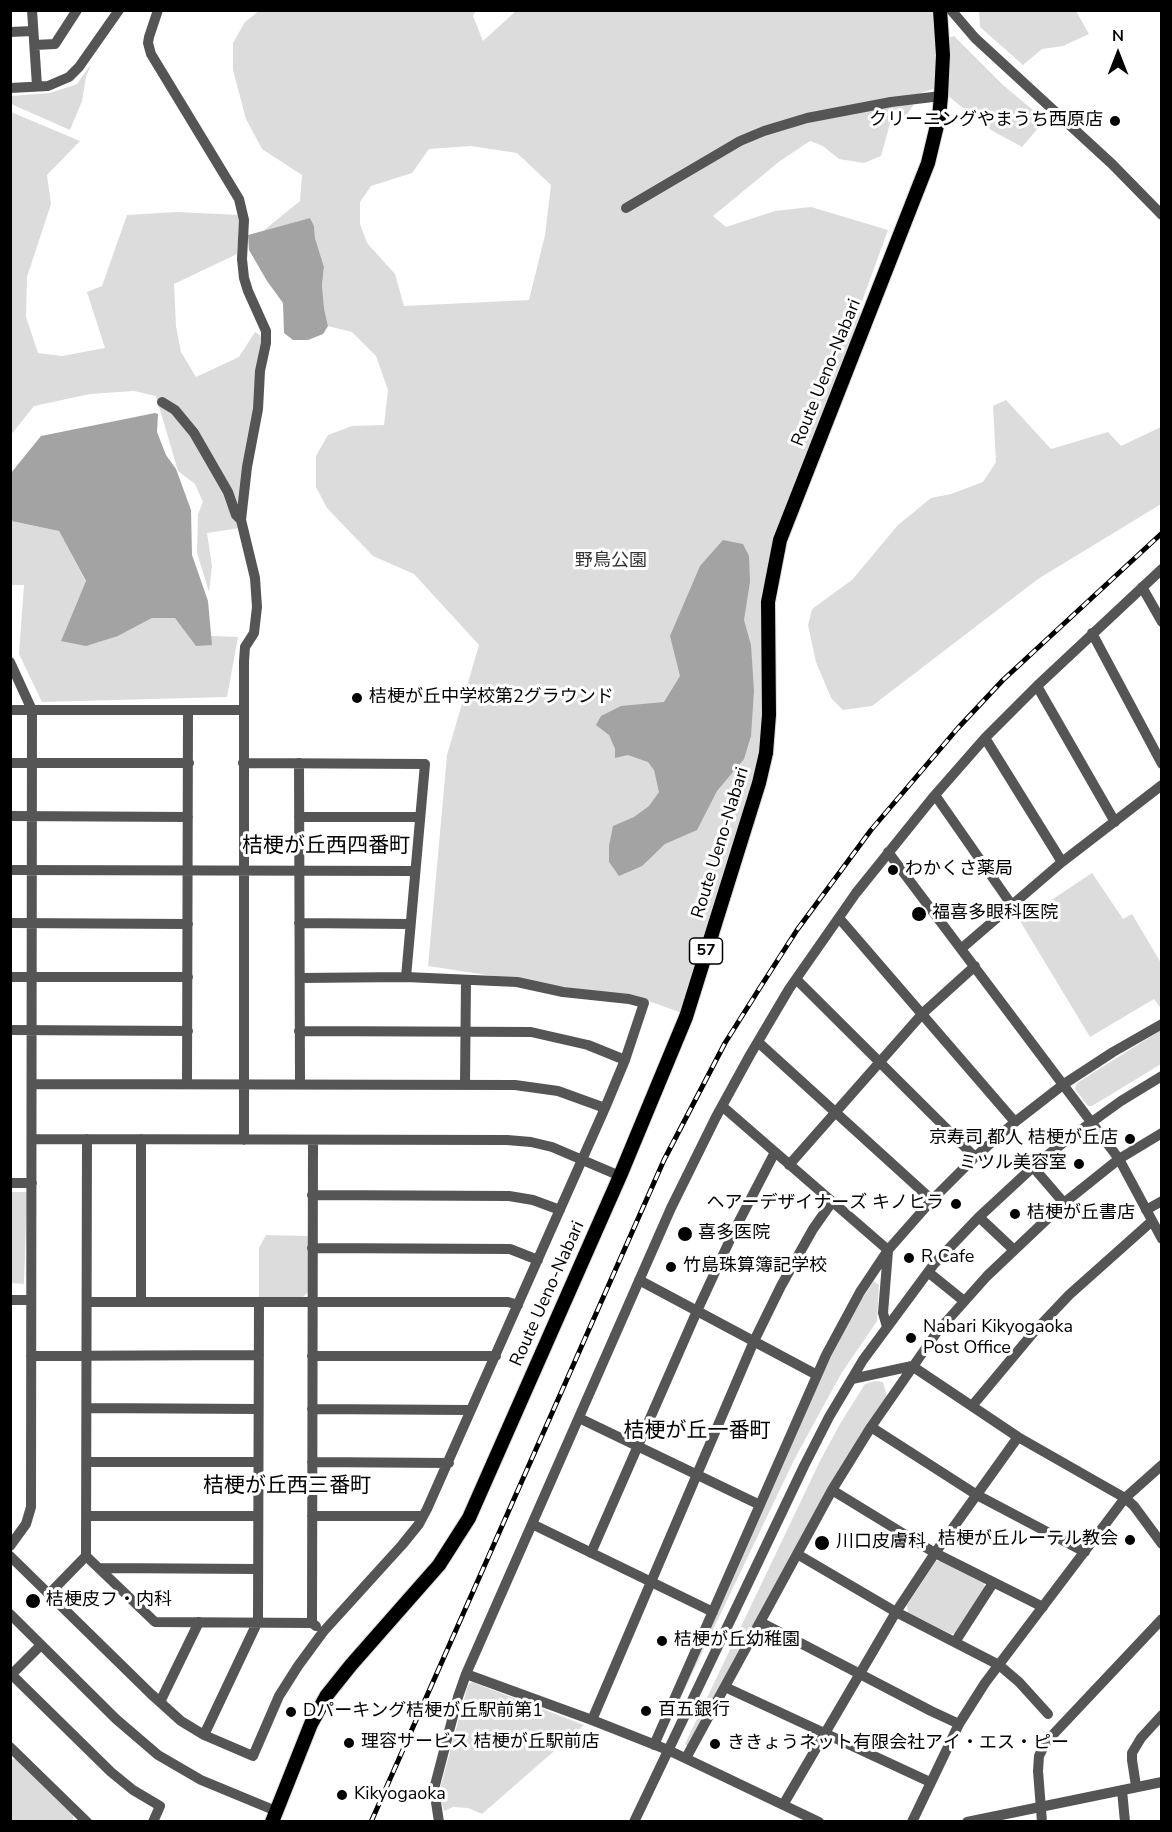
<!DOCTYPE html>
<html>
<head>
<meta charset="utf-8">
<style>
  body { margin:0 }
  #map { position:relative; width:1172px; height:1832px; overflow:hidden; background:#fff; font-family:"Nunito Sans",sans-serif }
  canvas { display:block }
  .frame { position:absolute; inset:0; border:12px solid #000; pointer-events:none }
  .north { position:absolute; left:1088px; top:24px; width:60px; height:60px; -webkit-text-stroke:4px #fff; paint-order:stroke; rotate:0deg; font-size:16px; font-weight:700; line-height:24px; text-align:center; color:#000 }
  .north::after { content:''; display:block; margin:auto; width:21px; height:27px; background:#000; clip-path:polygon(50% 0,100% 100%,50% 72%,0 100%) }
</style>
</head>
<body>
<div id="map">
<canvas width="1172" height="1832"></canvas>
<div class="frame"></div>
<div class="north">N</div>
</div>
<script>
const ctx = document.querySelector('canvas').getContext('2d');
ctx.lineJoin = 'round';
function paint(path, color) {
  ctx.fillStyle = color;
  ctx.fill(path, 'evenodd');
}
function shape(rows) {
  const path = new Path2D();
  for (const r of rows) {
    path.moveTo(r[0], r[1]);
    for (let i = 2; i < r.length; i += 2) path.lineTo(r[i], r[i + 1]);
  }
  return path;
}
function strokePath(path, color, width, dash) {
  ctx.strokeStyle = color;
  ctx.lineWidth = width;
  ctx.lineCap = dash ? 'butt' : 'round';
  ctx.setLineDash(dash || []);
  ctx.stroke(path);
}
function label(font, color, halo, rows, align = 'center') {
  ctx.font = font + ' "Nunito Sans","Noto Sans JP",sans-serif';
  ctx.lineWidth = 6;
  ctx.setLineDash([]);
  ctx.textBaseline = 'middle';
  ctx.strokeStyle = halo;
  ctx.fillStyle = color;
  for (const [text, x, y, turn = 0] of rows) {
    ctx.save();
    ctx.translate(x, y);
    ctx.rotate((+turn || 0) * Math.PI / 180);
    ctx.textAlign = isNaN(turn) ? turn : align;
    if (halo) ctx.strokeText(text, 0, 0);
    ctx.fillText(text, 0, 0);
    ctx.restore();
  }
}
const green = shape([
  [260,10,476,11,473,16,483,41,516,11,934,11,938,72,936,88,921,93,905,118,894,109,881,156,864,163,839,159,823,146,810,141,780,161,713,216,726,227,775,211,811,207,888,230,860,307,860,318,762,602,761,656,764,706,758,766,748,806,721,883,682,1013,643,999,428,966,447,755,479,645,414,574,373,556,327,508,316,487,316,456,328,435,352,426,384,425,388,390,376,356,352,332,328,326,324,308,322,285,324,267,315,238,314,226,310,218,263,231,300,201,302,175,262,149,246,119,233,70,233,43,245,22],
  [471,146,517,153,551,185,545,235,529,300,404,306,395,274,367,243,360,224,360,202,371,186,412,173,429,149],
  [979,11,1076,11,1089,34,1063,46,1042,49,1023,65,980,27],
  [954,36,1003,85,1045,120,1022,147,991,130,948,96,948,38],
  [91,64,86,77,82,101,70,130,11,104,11,96,50,93,77,84],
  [11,112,80,141,47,175,51,204,27,277,26,317,38,353,62,356,105,348,87,292,102,286,127,215,177,212,240,215,237,254,174,284,176,326,181,352,196,377,239,357,255,332,260,335,263,343,240,528,207,533,212,566,209,592,197,553,198,514,203,502,195,484,178,471,156,396,134,391,90,394,34,406,11,435],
  [1006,400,1051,449,1108,432,1121,446,1161,427,1161,504,1038,579,872,706,843,710,831,698,816,662,808,625,812,609,852,580,898,525,931,498,951,494,983,482,996,462,993,406],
  [10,521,59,531,86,582,61,641,118,636,152,618,175,618,211,645,211,636,238,637,227,697,42,702,19,654,24,585,11,585],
  [1092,873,1123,919,1132,914,1161,963,1162,1010,1154,999,1090,1037,1020,921],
  [1161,1030,1161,1064,1092,1106,1088,1106,1075,1089,1077,1083],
  [11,1192,27,1192,24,1284,11,1283],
  [266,1235,308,1236,308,1292,303,1297,259,1297,259,1248],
  [874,1281,879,1285,877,1321,841,1374,795,1458,668,1724,826,1366,856,1308],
  [875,1381,883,1382,887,1397,687,1746,685,1744,820,1461,840,1424,865,1384],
  [936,1561,941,1561,984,1582,985,1589,957,1633,951,1634,908,1613,907,1605],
  [472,1682,584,1725,482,1814,468,1808,453,1807,444,1811,440,1796,440,1789,468,1685],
  [11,1759,16,1759,73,1815,73,1821,11,1822]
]);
const water = shape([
  [310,218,314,226,315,238,324,267,322,285,324,308,328,326,323,334,308,340,293,340,284,333,283,303,267,281,249,250,248,235],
  [155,413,158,414,157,432,166,455,176,469,191,510,192,555,208,601,212,645,196,646,175,618,152,618,118,636,86,646,61,641,86,581,59,531,11,521,11,473,41,436],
  [723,540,743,544,749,556,750,582,744,620,751,645,754,691,751,736,744,759,717,791,697,830,665,844,642,866,619,876,609,862,609,846,613,826,634,817,649,806,659,792,654,770,648,762,628,755,615,758,615,749,609,735,596,725,601,716,621,706,664,702,680,676,670,636,700,566]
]);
const minor = shape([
  [32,10,37,86],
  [158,10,149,37,148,43,151,54,239,199,244,220,242,259,244,278,248,291,266,331,266,343,260,371,258,409,247,467,241,520,255,578,257,607,254,633,245,647,244,661,244,1140],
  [951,10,975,38,1112,164,1162,215],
  [10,32,33,31],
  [35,45,55,44,77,10],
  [10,88,48,86,69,77,79,67,119,10],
  [626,208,740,141,764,131,807,118,891,102,941,96],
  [162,402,175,410,194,433,228,492,236,515,241,520],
  [1142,587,1162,622],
  [1092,633,1162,764],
  [10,662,32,710,31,1507,26,1524,10,1546],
  [1037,686,1115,822],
  [10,710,244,710],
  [985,738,1062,862],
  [10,763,189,763],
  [243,763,425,764,406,977],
  [299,763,300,1084],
  [935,795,1011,904],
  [10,816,188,817],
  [299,817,420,817],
  [888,852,1119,1159,1162,1239],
  [10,870,415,871],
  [839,918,1015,1122],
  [10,923,188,924],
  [299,923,410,924],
  [962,948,1062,862,1162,785],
  [10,977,188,977],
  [796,979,975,1157],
  [10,1030,188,1031],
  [299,1031,531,1032,588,1045,625,1060],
  [758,1042,932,1200],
  [32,1084,515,1085,558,1091,605,1108],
  [187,1084,188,710],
  [465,1084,466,980],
  [722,1106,888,1250],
  [32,1139,507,1140,531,1142,552,1147,620,1176],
  [789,1165,923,1013,975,966],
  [1033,1167,1064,1203],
  [10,1183,32,1183],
  [312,1195,509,1196,533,1200,560,1210],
  [1146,1210,1162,1201],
  [979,1217,1014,1250],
  [312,1248,510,1249,538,1260],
  [928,1272,964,1301],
  [639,1280,817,1375],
  [10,1300,31,1300],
  [87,1302,508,1302,518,1305],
  [141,1302,141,1139],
  [887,1327,883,1313,888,1251],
  [31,1356,259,1355],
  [312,1356,496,1356],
  [852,1379,912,1366,1018,1437,1125,1498,1134,1506,1162,1544],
  [972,1406,1033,1333,1069,1295,1152,1221],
  [87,1408,258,1409],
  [312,1409,470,1410],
  [579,1418,760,1505],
  [871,1427,977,1495,1085,1552],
  [87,1462,258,1462],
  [312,1462,449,1463],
  [832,1490,935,1553,1043,1607],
  [87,1516,258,1516],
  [312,1516,422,1516],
  [532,1524,713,1612],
  [591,1553,697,1311,735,1229,775,1152],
  [797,1554,896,1612,999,1665,1019,1682,1048,1714],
  [10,1556,151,1694,181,1721,204,1735,253,1756,279,1696,298,1666,323,1632,402,1545,419,1524,427,1509,605,1108,625,1060,644,1003,629,999,563,992,517,982,406,977,300,978],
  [86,1556,155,1622,312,1623,316,1626],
  [100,1568,258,1569],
  [50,1593,86,1556,87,1139],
  [10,1614,116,1719,158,1755,201,1780,276,1811],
  [760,1622,931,1711,959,1724],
  [312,1623,313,1140],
  [955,1642,993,1583],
  [10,1673,111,1772,133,1790,160,1806,153,1822],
  [466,1674,592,1720,668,1750,819,1822],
  [10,1676,41,1645],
  [725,1687,930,1782],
  [160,1702,199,1622],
  [592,1720,754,1341,781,1286,813,1229,832,1202],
  [204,1735,258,1621,259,1302],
  [654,1745,826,1355,860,1292,888,1250,932,1200,975,1157,1015,1122,1064,1084,1113,1052,1162,1024],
  [10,1747,87,1822],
  [686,1758,832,1490,871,1427,937,1332,987,1276,1064,1203,1119,1159,1162,1133],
  [1136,1786,1132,1760,1132,1753,1141,1738,1162,1715],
  [1122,1790,1125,1822],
  [783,1805,896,1612,935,1553,1018,1437],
  [439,1822,434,1789,458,1697,466,1674,671,1208,716,1117,750,1055,789,989,856,893,935,795,985,738,1037,686,1162,569],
  [634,1822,804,1466,829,1417,863,1360,934,1264,979,1217,1033,1167,1064,1142,1121,1101,1162,1076],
  [912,1822,959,1724,985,1683,1125,1498,1162,1465],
  [967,1822,1162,1782],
  [1042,1822,1038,1771,1039,1756,1046,1742,1162,1619]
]);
const major = shape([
  [272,1822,311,1724,327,1695,351,1665,439,1565,469,1518,620,1176,686,1017,759,783,766,753,769,715,768,602,780,540,928,163,939,117,941,96,943,55,940,10]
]);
const rail = shape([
  [371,1822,664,1160,725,1043,761,986,797,930,871,830,958,728,1003,680,1162,533]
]);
const markers = [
  [1115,121,6,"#000"],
  [357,698,6,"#000"],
  [893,870,6,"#000"],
  [919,914,8,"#000"],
  [1130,1139,6,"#000"],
  [1079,1164,6,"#000"],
  [956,1204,6,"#000"],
  [1015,1214,6,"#000"],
  [685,1234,8,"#000"],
  [909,1258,6,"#000"],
  [671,1267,6,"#000"],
  [911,1338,6,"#000"],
  [1130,1540,6,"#000"],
  [822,1543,8,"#000"],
  [33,1601,8,"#000"],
  [662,1641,6,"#000"],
  [646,1711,6,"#000"],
  [291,1712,6,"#000"],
  [349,1743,6,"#000"],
  [715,1744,6,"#000"],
  [342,1795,6,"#000"]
];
const shields = [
  [706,951,33]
];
const shieldNames = [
  ["57",706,951]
];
const poiNames = [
  ["クリーニングやまうち西原店",1103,121,"right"],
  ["桔梗が丘中学校第2グラウンド",369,698],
  ["わかくさ薬局",905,870],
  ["福喜多眼科医院",932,914],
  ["京寿司 都人 桔梗が丘店",1118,1139,"right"],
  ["ミツル美容室",1067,1164,"right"],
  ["ヘアーデザイナーズ キノヒラ",944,1204,"right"],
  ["桔梗が丘書店",1027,1214],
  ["喜多医院",698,1234],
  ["R Cafe",921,1258],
  ["竹島珠算簿記学校",683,1267],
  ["Nabari Kikyogaoka",923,1328],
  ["Post Office",923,1349],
  ["桔梗が丘ルーテル教会",1118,1540,"right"],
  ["川口皮膚科",836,1543],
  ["桔梗皮フ・内科",46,1601],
  ["桔梗が丘幼稚園",674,1641],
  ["百五銀行",658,1711],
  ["Dパーキング桔梗が丘駅前第1",303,1712],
  ["理容サービス 桔梗が丘駅前店",361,1743],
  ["ききょうネット有限会社アイ・エス・ピー",727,1744],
  ["Kikyogaoka",354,1795]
];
const streetNames = [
  ["Route Ueno-Nabari",827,373,-68],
  ["Route Ueno-Nabari",721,843,-73],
  ["Route Ueno-Nabari",548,1294,-66]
];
const parkNames = [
  ["野鳥公園",611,562]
];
const quarterNames = [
  ["桔梗が丘西四番町",326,847],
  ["桔梗が丘一番町",697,1432],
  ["桔梗が丘西三番町",287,1487]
];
paint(green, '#dcdcdc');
paint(water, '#a3a3a3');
strokePath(major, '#dbdbdb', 16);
strokePath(minor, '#555', 10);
strokePath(major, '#000', 14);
strokePath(rail, '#000', 5);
strokePath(rail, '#fff', 3, [9]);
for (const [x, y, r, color] of markers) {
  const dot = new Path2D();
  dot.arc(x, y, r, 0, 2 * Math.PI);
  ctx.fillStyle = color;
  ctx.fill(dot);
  strokePath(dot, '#fff', 2);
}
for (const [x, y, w] of shields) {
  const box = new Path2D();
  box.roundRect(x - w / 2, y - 13, w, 26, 4.5);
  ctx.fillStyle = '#fff';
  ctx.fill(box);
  strokePath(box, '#000', 1.5);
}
label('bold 16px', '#000', null, shieldNames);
label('18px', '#000', '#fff', poiNames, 'left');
label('18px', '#000', '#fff', streetNames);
label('18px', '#333', '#fff', parkNames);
label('21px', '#000', '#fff', quarterNames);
</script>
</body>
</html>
